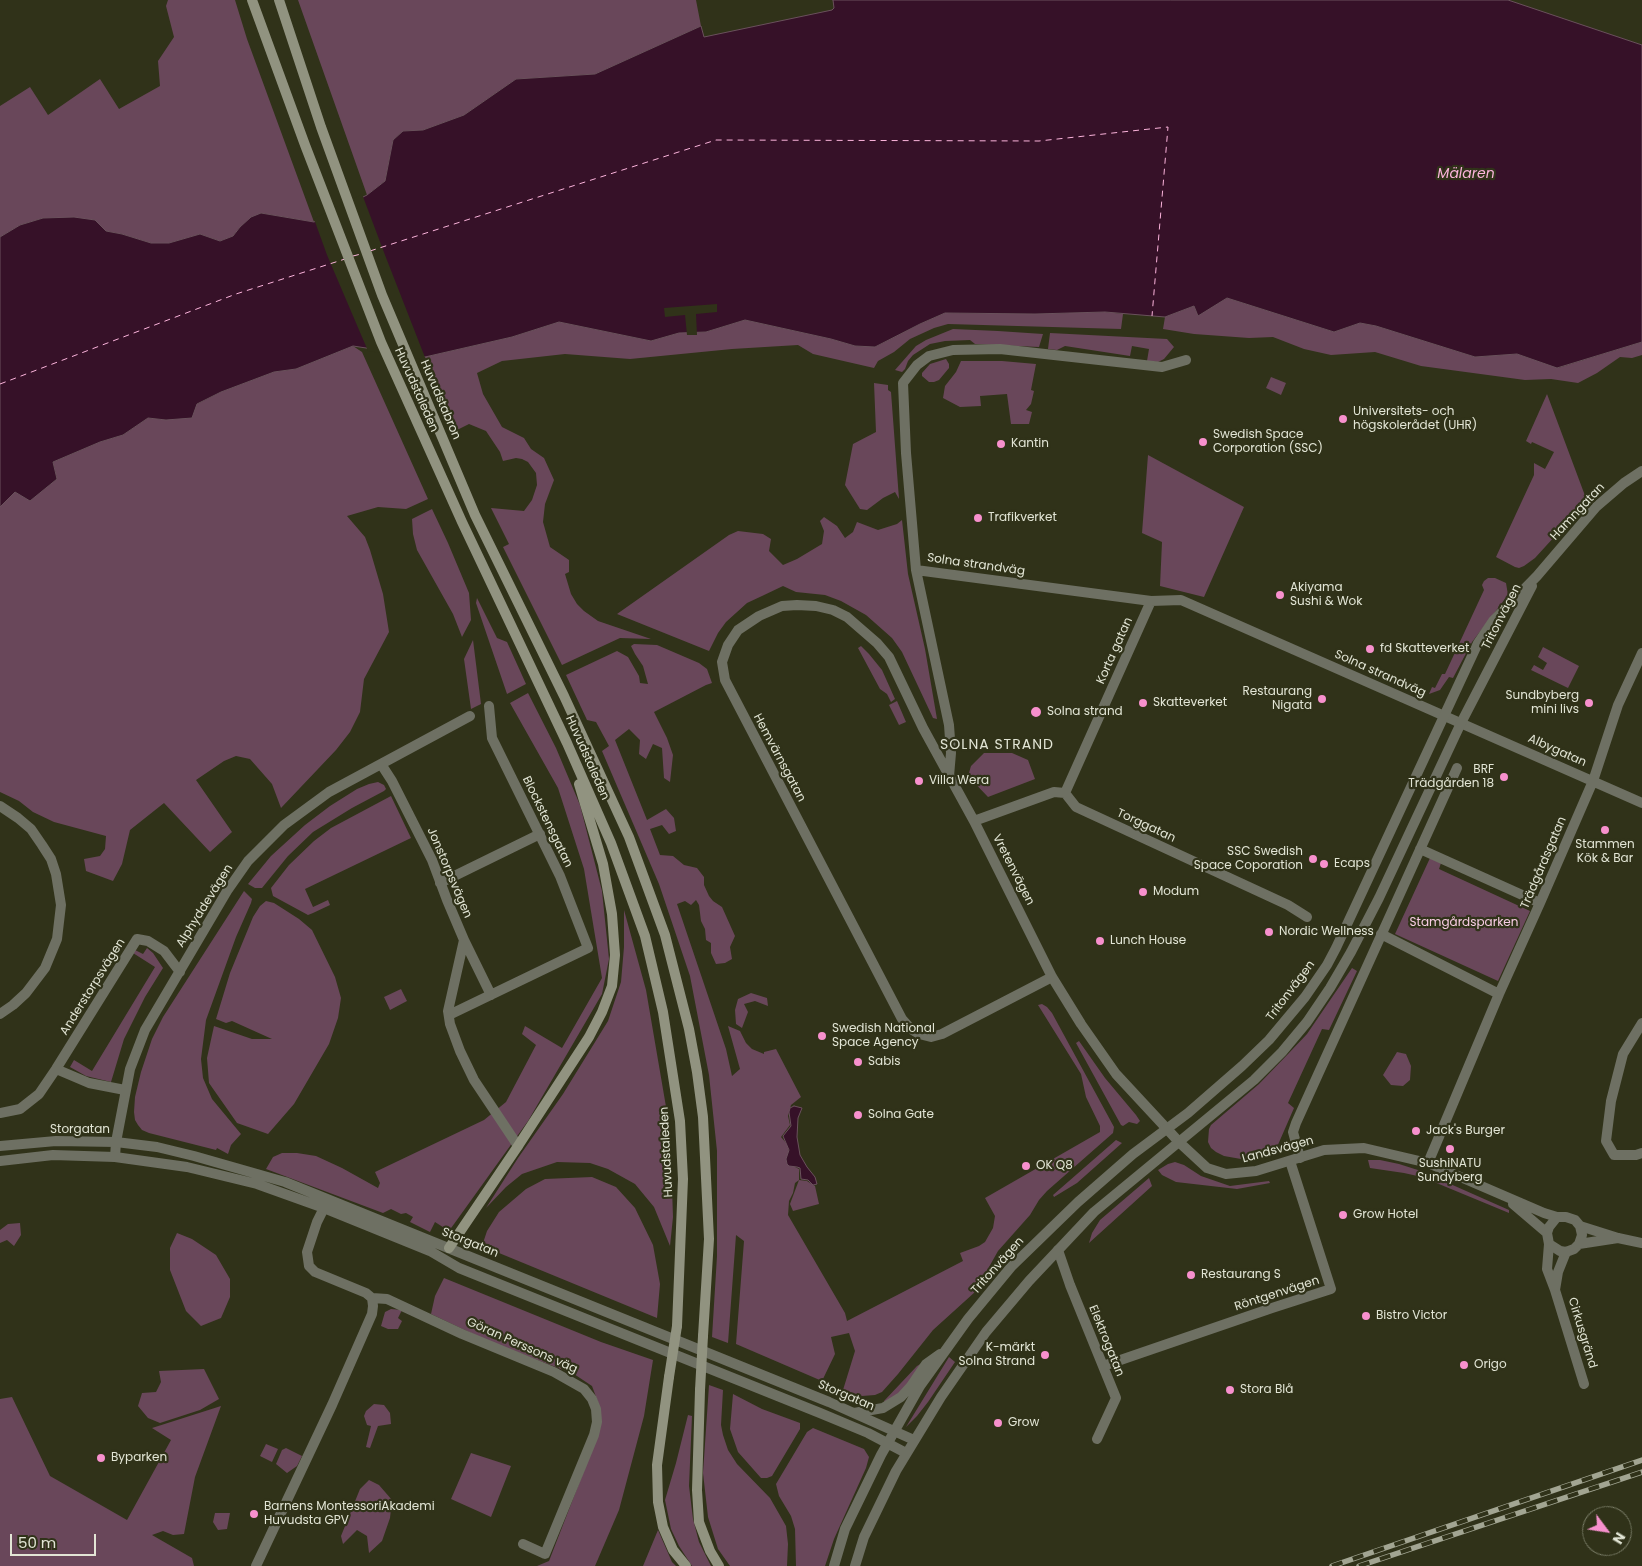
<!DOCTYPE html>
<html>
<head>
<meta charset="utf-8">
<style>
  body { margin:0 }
  #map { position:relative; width:1642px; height:1566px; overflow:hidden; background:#303219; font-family:Poppins,sans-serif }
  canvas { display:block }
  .north { position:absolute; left:1582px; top:1506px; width:50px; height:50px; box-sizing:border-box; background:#303219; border:1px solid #777a64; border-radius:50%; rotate:121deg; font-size:14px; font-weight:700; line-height:20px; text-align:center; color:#e2e5d5 }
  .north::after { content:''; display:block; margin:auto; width:18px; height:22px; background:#f790cd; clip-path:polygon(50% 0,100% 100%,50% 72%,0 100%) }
  .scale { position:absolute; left:10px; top:1534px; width:86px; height:22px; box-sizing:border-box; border:2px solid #e2e5d5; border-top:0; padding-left:6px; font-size:15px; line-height:18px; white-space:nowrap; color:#e2e5d5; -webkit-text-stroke:4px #303219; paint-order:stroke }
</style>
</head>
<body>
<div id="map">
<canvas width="1642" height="1566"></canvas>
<div class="north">N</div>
<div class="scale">50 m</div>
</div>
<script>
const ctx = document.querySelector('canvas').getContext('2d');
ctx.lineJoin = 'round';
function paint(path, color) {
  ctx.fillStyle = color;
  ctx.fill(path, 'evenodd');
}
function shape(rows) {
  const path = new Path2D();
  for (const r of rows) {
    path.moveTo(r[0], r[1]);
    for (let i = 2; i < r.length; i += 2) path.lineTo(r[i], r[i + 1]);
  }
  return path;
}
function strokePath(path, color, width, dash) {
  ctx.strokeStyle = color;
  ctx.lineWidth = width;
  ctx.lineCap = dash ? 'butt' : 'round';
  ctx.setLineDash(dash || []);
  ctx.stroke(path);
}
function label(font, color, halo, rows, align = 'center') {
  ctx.font = font + ' Poppins,sans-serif';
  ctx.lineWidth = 4.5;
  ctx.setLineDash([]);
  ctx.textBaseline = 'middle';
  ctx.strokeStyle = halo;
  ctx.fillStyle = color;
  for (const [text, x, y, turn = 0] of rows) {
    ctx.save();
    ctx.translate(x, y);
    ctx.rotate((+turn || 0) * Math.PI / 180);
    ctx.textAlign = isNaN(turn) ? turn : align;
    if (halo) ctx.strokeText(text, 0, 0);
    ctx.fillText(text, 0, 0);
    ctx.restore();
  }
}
const green = shape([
  [168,0,235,0,247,39,314,222,261,213,240,227,233,236,220,241,200,234,169,243,151,243,122,234,106,231,95,220,43,218,20,225,0,237,0,106,30,87,48,115,100,79,119,109,160,86,158,61,174,37,166,6],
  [298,0,696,0,701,26,595,74,516,79,464,115,423,130,403,131,393,140,385,181,367,195],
  [1227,298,1334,332,1360,323,1376,326,1475,357,1517,354,1558,368,1642,342,1642,355,1632,358,1620,357,1597,373,1578,383,1551,379,1525,380,1421,366,1375,352,1331,355,1304,349,1273,337,1249,338,1194,334,1163,329,1165,317,1194,306,1198,315],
  [1105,312,1123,314,1121,329,948,324,934,328,910,339,894,352,878,361,874,368,813,354,798,345,732,349,630,359,565,354,502,361,477,373,483,394,502,427,524,438,531,449,544,458,554,480,545,504,543,522,550,547,569,560,569,572,565,574,571,594,577,604,584,611,598,621,651,639,620,638,562,665,503,547,509,544,491,508,524,511,532,500,537,485,536,473,528,462,522,459,516,458,503,461,500,452,486,431,469,424,457,430,425,357,512,337,559,322,651,341,679,333,706,332,745,320,831,339,855,346,875,347,920,324,945,313,1035,314],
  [953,329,998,331,1043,334,1039,347,975,344,970,340,945,341,930,344,913,355,908,361,905,369,902,372,895,370,916,346,926,340],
  [1050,333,1167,339,1174,347,1164,359,1158,362,1147,361,1149,349,1132,346,1130,356,1065,346,1057,350,1048,349],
  [353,346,362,352,428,499,406,509,378,507,347,516,365,537,370,550,383,594,389,632,364,679,360,712,350,732,336,750,281,808,272,784,250,759,236,756,224,761,196,780,232,832,210,852,164,803,130,830,122,864,113,881,86,871,84,859,100,856,105,849,106,836,54,822,33,812,19,801,0,792,0,507,15,492,30,500,57,479,53,462,100,442,123,435,148,418,166,420,221,392,274,372,296,369],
  [946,359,949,364,949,368,939,380,934,382,929,382,922,376,922,373,930,364],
  [961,361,1002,361,1036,364,1031,390,1034,391,1031,404,1026,410,1032,412,1029,424,1011,424,1007,394,980,396,981,406,960,407,943,398,945,386,956,372],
  [1271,377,1286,383,1281,395,1266,388],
  [874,383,888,385,888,390,891,392,899,499,895,492,883,498,867,510,860,509,845,485,853,444,876,432],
  [1547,394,1587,501,1535,558,1524,566,1519,568,1515,567,1496,557,1534,475,1534,463,1545,469,1554,452,1532,442,1531,444,1526,441],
  [1148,455,1244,507,1204,597,1160,586,1162,542,1142,533],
  [432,509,448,543,469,593,471,620,462,637,453,614,417,550,413,534,412,519],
  [824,517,837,526,845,538,853,532,857,522,878,530,897,524,902,520,908,574,925,649,937,719,933,718,902,652,892,638,866,615,841,601,825,595,796,592,783,586,762,596,747,603,726,622,718,633,709,651,617,614,729,535,738,531,763,534,771,539,769,551,783,565,797,559,822,544,824,531,820,521],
  [1488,578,1495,578,1506,583,1508,595,1472,642,1453,678,1449,677,1440,690,1429,694,1432,687,1435,688,1442,674,1445,674,1484,590,1482,585,1484,581],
  [477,598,497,638,507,642,526,684,507,694,476,603],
  [473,640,481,704,471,709,464,659],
  [634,644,657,645,699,663,707,669,712,683,706,685,654,712,667,738,673,755,670,782,664,778,662,748,653,744,646,759,639,754,640,740,629,729,615,740,647,820,666,809,674,818,676,831,669,834,662,825,650,829,660,855,673,856,684,865,697,868,704,877,704,885,709,896,713,901,722,907,735,936,730,947,732,959,725,963,716,964,711,953,711,943,706,940,705,929,701,921,699,905,696,900,691,905,685,901,677,904,726,1049,732,1076,740,1069,728,1026,740,1031,746,1043,752,1049,764,1054,764,1052,776,1049,801,1097,791,1105,788,1116,790,1125,781,1137,787,1144,793,1166,799,1169,799,1180,795,1183,793,1193,789,1201,788,1215,845,1313,847,1321,963,1261,960,1253,979,1246,985,1242,993,1228,995,1216,985,1198,1100,1132,1100,1126,1086,1097,1081,1074,1038,1005,1042,1004,1047,1007,1052,1013,1114,1127,1113,1133,1047,1191,1039,1200,1030,1215,998,1251,975,1292,933,1330,898,1374,882,1392,875,1395,862,1396,843,1390,855,1351,849,1333,831,1337,835,1354,822,1381,736,1344,744,1241,736,1235,728,1343,712,1337,717,1256,717,1151,709,1075,690,976,659,884,602,751,609,746,596,722,587,720,566,675,617,651,628,657,639,676,640,683,648,684,643,666,635,654,631,646],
  [861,646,869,654,882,670,895,699,891,702,887,694,880,689,858,648],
  [1543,647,1579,666,1568,688,1531,670,1534,665,1543,670,1547,663,1538,657],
  [528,693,556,748,580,805,602,891,609,959,602,994,528,1121,449,1231,435,1222,430,1232,410,1222,413,1217,406,1213,401,1214,391,1209,383,1213,266,1169,273,1157,282,1153,297,1153,316,1156,342,1168,378,1188,380,1183,375,1172,484,1120,506,1102,536,1045,522,1034,525,1026,562,1048,602,978,584,869,558,788,510,703],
  [897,701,906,722,899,725,889,705],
  [984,753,1012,753,1028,760,1035,779,988,797,968,776,971,766],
  [378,782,384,785,386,789,384,791,352,808,313,832,288,856,262,888,255,888,248,884,271,856,305,825,330,806,357,789,369,784],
  [391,796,411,838,305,889,313,907,328,900,330,905,313,913,308,915,273,896,271,888,289,865,314,841,331,828],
  [1430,858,1441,863,1439,869,1530,911,1498,981,1395,934],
  [244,891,252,899,251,903,236,937,206,1020,201,1059,203,1078,212,1099,241,1134,231,1145,228,1154,217,1148,216,1150,149,1133,142,1130,138,1125,135,1120,134,1112,135,1097,141,1072,152,1039,163,1017],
  [266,901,274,903,299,919,312,930,335,977,341,998,338,1018,329,1044,294,1104,268,1134,237,1123,209,1083,207,1058,214,1026,252,1039,272,1039,232,1021,226,1023,216,1019,230,973,253,917,260,906],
  [624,910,646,990,670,1130,673,1217,670,1246,654,1207,635,1184,608,1169,590,1163,557,1162,522,1174,506,1187,486,1208,518,1158,563,1094,608,1021,621,982,624,947],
  [147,948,153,953,163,968,145,997,124,1039,111,1082,86,1076,70,1067,74,1060,92,1071,155,967,133,953,135,950,143,954],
  [1352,968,1357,971,1329,1030,1322,1029,1288,1103,1294,1108,1277,1147,1271,1152,1241,1159,1224,1156,1216,1152,1211,1148,1208,1142,1209,1129,1211,1125,1259,1084,1289,1053,1307,1034],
  [401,989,407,1001,390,1010,384,997],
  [751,993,767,998,768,1006,755,1001,744,1004,748,1012,742,1028,736,1024,735,1010,738,999],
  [1079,1041,1105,1078,1136,1115,1140,1121,1137,1124,1129,1122,1123,1126,1121,1125,1076,1043],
  [1397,1052,1406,1054,1411,1066,1410,1080,1403,1086,1391,1085,1383,1075],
  [1116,1140,1122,1143,1077,1183,1054,1197,1053,1195],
  [1368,1160,1380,1160,1399,1164,1421,1171,1509,1210,1509,1213,1422,1177,1404,1173,1370,1168],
  [1175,1162,1184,1165,1201,1176,1230,1186,1269,1181,1270,1183,1237,1189,1176,1182,1162,1175,1158,1170,1168,1164],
  [592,1177,616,1187,635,1208,653,1245,660,1284,657,1318,482,1246,487,1231,499,1212,526,1189,545,1179],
  [1149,1178,1152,1186,1089,1243,1092,1233,1100,1220],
  [799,1180,807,1181,815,1186,819,1204,793,1211,790,1204],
  [20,1223,21,1235,14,1246,7,1240,0,1243,0,1230,8,1224],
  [177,1233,192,1239,216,1255,230,1279,230,1297,221,1318,201,1326,186,1311,170,1270,170,1248],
  [444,1278,601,1342,653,1360,644,1416,619,1510,595,1566,537,1566,549,1561,597,1437,599,1405,592,1386,574,1374,490,1342,431,1314,435,1296],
  [391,1309,402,1310,398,1318,402,1321,398,1329,388,1329,381,1326,385,1312],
  [949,1357,955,1362,928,1402,917,1416,906,1427],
  [922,1363,901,1393,885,1403,884,1401,917,1366],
  [204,1369,219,1399,200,1410,160,1423,148,1418,138,1406,142,1393,156,1392,161,1382,159,1371],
  [709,1385,723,1390,721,1425,723,1435,728,1450,737,1464,770,1498,786,1526,788,1544,787,1566,730,1566,718,1549,708,1517,703,1473],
  [733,1394,762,1409,800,1423,800,1429,772,1476,767,1478,761,1478,738,1452,730,1429],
  [12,1397,50,1476,127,1520,171,1440,152,1428,221,1406,195,1477,184,1534,173,1535,163,1531,152,1535,192,1558,194,1566,0,1566,0,1399],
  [374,1404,384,1405,390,1413,391,1424,378,1426,370,1448,366,1447,371,1426,367,1425,364,1416,366,1411],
  [688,1415,692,1416,689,1486,693,1519,699,1542,711,1566,692,1566,679,1546,671,1529,665,1500,676,1463],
  [813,1428,864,1449,869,1457,866,1468,834,1539,825,1566,796,1566,795,1529,791,1516,779,1496,776,1484,807,1432],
  [266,1444,278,1449,272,1462,260,1456],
  [286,1448,302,1456,297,1466,287,1473,276,1464,282,1450],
  [471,1453,511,1466,491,1517,451,1499],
  [369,1480,379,1485,392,1500,390,1518,382,1541,369,1553,367,1536,357,1530,343,1544,341,1536,360,1489],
  [215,1513,230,1513,227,1529,218,1530,213,1522],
  [658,1530,672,1562,676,1566,643,1566]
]);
const water = shape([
  [833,0,1508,0,1642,45,1642,342,1557,368,1517,354,1475,357,1376,326,1360,323,1334,332,1227,298,1198,316,1194,306,1165,317,1105,312,1035,314,945,313,920,324,875,347,855,346,831,339,745,320,706,332,679,333,651,341,559,322,512,337,425,357,353,346,296,369,274,372,221,392,197,404,192,418,166,420,148,418,123,435,100,442,53,462,57,479,30,501,15,492,0,507,0,237,20,225,43,218,74,217,95,220,106,231,122,234,151,243,169,243,200,234,220,241,233,236,240,227,251,217,261,213,314,222,367,195,385,181,393,140,403,131,423,130,464,115,516,79,595,74,701,26,704,37,832,10,834,8,833,0],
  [794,1106,802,1108,798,1118,797,1137,800,1155,807,1167,815,1177,817,1184,813,1185,808,1180,801,1179,800,1168,797,1167,789,1166,787,1164,786,1159,789,1150,783,1136,791,1126,789,1112,790,1108,794,1106]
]);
const pier = shape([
  [362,194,385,255,426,360,368,351,327,255,314,219],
  [717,304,717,312,696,314,697,335,687,335,685,315,665,317,664,308]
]);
const ferry = shape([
  [370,251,716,140,1039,141,1168,127,1152,316],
  [353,256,361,254],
  [0,384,236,294,345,259]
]);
const minor = shape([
  [916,570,1151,601,1181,600,1642,803],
  [381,764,392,781,432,860,447,900,464,940,448,1011,450,1024,460,1051,474,1080,518,1146],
  [949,776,951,753,949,725,916,570,906,453,903,383,917,365,929,356,953,350,1000,349,1162,367,1186,360],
  [1065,793,1151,601],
  [0,806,18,818,31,829,42,845,51,859,56,874,61,905,57,939,45,968,26,993,13,1005,0,1014],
  [974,821,1054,792,1065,793,1076,807,1288,905,1307,917],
  [1420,849,1540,903],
  [440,883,540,834],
  [1381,934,1499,994],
  [464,940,491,995],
  [1052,977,942,1034,931,1037,919,1034,911,1029,902,1019,725,680,722,662,728,645,738,630,759,616,782,606,797,605,816,606,833,610,847,617,877,643,889,657,923,728,974,821,1052,977,1081,1024,1116,1074,1180,1143],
  [449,1015,588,948,560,876,492,738,489,706],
  [1642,1023,1623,1054,1611,1101,1606,1141,1614,1155,1636,1155,1642,1153],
  [56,1069,89,1083,125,1090],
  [0,1113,20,1109,39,1094,56,1069,137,939,148,941,164,951,180,972],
  [115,1157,116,1142,130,1069,145,1030,227,891,248,861,284,825,329,792,470,716],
  [1300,1158,1293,1132,1296,1123,1457,768],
  [1428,1163,1499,994,1540,903,1593,781,1618,705,1642,653],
  [1549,1244,1547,1269,1555,1290,1558,1272,1566,1252],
  [1058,1250,1070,1285,1116,1398,1097,1439],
  [1555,1290,1584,1384],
  [372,1298,387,1299,462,1334,554,1372,584,1389,592,1399,596,1409,597,1422,594,1435,545,1554,523,1544],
  [1103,1366,1272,1308,1331,1289,1290,1161],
  [256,1566,332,1405,372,1314,373,1306,372,1298,366,1293,315,1272,309,1266,307,1252,317,1222,327,1202]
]);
const tertiary = shape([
  [1180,1143,1207,1168,1226,1174,1256,1171,1324,1150,1364,1148,1428,1163,1544,1213,1557,1217,1566,1217,1575,1220,1580,1226,1618,1238,1642,1243],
  [0,1146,56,1141,116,1142,157,1147,194,1156,285,1182,829,1402,914,1440],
  [0,1161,53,1155,115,1157,187,1167,257,1184,324,1208,430,1251,459,1268,820,1413,868,1433,906,1453],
  [1513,1204,1547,1233],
  [1557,1217,1549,1227,1547,1233,1549,1244,1560,1251,1566,1252,1574,1249,1579,1244,1582,1235,1580,1226],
  [1579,1244,1618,1238],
  [854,1413,883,1408,901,1397,911,1386,926,1364,940,1354],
  [834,1566,845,1529,881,1455,920,1386,968,1319,1011,1267,1078,1202,1133,1154,1188,1113,1242,1066,1269,1040,1305,997,1327,965,1336,948,1478,643,1493,621,1537,576,1596,507,1624,483,1642,471],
  [855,1566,864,1537,896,1471,941,1397,986,1332,1029,1281,1094,1212,1254,1080,1282,1052,1307,1022,1330,988,1351,952,1379,898,1461,723,1532,586]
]);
const secondary = shape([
  [252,0,305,145,381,342,462,522,567,743,611,843,645,936,663,1012,680,1121,683,1179,677,1326],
  [279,0,321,127,382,295,475,515,564,696,629,837,665,935,689,1029,697,1072,703,1117,709,1239,703,1336],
  [449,1248,518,1146,589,1037,602,1012,612,986,615,955,612,914,603,864,579,784],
  [669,1377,657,1465,658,1502,663,1527,673,1550,686,1566],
  [700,1390,697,1490,699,1522,710,1551,719,1566]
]);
const rail = shape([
  [1332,1566,1642,1460],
  [1359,1566,1642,1472]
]);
const secondaryBridge = shape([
  [669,1377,677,1326],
  [700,1390,703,1336]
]);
const markers = [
  [1343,419,5,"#f790cd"],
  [1203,442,5,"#f790cd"],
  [1001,444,5,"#f790cd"],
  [978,518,5,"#f790cd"],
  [1280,595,5,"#f790cd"],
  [1370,649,5,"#f790cd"],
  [1322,699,5,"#f790cd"],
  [1143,703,5,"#f790cd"],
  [1589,703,5,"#f790cd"],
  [1036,712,6,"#f790cd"],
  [1504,777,5,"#f790cd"],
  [919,781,5,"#f790cd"],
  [1605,830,5,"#f790cd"],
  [1313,859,5,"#f790cd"],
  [1324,864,5,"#f790cd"],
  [1143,892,5,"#f790cd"],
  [1269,932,5,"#f790cd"],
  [1100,941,5,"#f790cd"],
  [822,1036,5,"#f790cd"],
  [858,1062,5,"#f790cd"],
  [858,1115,5,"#f790cd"],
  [1416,1131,5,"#f790cd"],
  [1450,1149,5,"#f790cd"],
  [1026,1166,5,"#f790cd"],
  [1343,1215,5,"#f790cd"],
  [1191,1275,5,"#f790cd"],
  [1366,1316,5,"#f790cd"],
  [1045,1355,5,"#f790cd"],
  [1464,1365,5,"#f790cd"],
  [1230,1390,5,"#f790cd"],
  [998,1423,5,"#f790cd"],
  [101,1458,5,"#f790cd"],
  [254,1514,5,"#f790cd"]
];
const streetNames = [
  ["Huvudstaleden",416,390,66],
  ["Huvudstabron",440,400,67],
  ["Hamngatan",1578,512,-47],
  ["Solna strandväg",976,565,8],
  ["Tritonvägen",1502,617,-63],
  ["Korta gatan",1115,651,-66],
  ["Solna strandväg",1380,674,24],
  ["Albygatan",1557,751,24],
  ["Huvudstaleden",587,758,66],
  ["Hemvärnsgatan",779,758,62],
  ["Blockstensgatan",547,822,64],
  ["Torggatan",1146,826,25],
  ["Trädgårdsgatan",1544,863,-67],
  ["Vretenvägen",1013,870,63],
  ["Jonstorpsvägen",449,873,67],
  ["Alphyddevägen",205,906,-58],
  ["Anderstorpsvägen",93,987,-58],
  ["Tritonvägen",1291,991,-53],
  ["Storgatan",80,1130],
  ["Landsvägen",1278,1150,-15],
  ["Huvudstaleden",667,1152,-93],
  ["Storgatan",470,1243,22],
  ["Tritonvägen",998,1266,-48],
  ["Röntgenvägen",1277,1294,-18],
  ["Cirkusgränd",1582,1333,73],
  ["Elektrogatan",1106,1341,68],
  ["Göran Perssons väg",522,1346,24],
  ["Storgatan",846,1396,23]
];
const poiNames = [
  ["Universitets- och",1353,412],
  ["högskolerådet (UHR)",1353,426],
  ["Swedish Space",1213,435],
  ["Corporation (SSC)",1213,449],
  ["Kantin",1011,444],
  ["Trafikverket",988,518],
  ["Akiyama",1290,588],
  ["Sushi & Wok",1290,602],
  ["fd Skatteverket",1380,649],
  ["Restaurang",1312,692,"right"],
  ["Nigata",1312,706,"right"],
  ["Sundbyberg",1579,696,"right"],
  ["mini livs",1579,710,"right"],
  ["Skatteverket",1153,703],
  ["Solna strand",1047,712],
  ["BRF",1494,770,"right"],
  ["Trädgården 18",1494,784,"right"],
  ["Villa Wera",929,781],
  ["Stammen",1605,845,"center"],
  ["Kök & Bar",1605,859,"center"],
  ["SSC Swedish",1303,852,"right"],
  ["Space Coporation",1303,866,"right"],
  ["Ecaps",1334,864],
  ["Modum",1153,892],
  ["Nordic Wellness",1279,932],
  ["Lunch House",1110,941],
  ["Swedish National",832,1029],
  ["Space Agency",832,1043],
  ["Sabis",868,1062],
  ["Solna Gate",868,1115],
  ["Jack's Burger",1426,1131],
  ["SushiNATU",1450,1164,"center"],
  ["Sundyberg",1450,1178,"center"],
  ["OK Q8",1036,1166],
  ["Grow Hotel",1353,1215],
  ["Restaurang S",1201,1275],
  ["Bistro Victor",1376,1316],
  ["K-märkt",1035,1348,"right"],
  ["Solna Strand",1035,1362,"right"],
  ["Origo",1474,1365],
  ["Stora Blå",1240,1390],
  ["Grow",1008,1423],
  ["Byparken",111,1458],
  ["Barnens MontessoriAkademi",264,1507],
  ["Huvudsta GPV",264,1521]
];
const parkNames = [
  ["Stamgårdsparken",1464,923]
];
const waterNames = [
  ["Mälaren",1466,174]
];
const neighbourhoodNames = [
  ["SOLNA STRAND",997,745]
];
paint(green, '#69475a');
paint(water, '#361128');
strokePath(water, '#6a515c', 1);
paint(pier, '#303219');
strokePath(ferry, '#fcb4dc', 1, [6, 5]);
strokePath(minor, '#6e7063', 10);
strokePath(tertiary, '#6e7063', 10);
strokePath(secondary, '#919380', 10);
strokePath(rail, '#a2a592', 5.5);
strokePath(rail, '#303219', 4, [11]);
strokePath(secondaryBridge, '#919380', 10);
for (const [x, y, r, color] of markers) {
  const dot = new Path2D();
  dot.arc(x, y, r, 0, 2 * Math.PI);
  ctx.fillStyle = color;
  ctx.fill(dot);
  strokePath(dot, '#303219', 2);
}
label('12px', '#e2e5d5', '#303219', streetNames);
label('12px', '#e2e5d5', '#303219', poiNames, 'left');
label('12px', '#f8cce4', '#303219', parkNames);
label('italic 14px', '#fcb4dc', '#303219', waterNames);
ctx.letterSpacing = '1px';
label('14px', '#e2e5d5', '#303219', neighbourhoodNames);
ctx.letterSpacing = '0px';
</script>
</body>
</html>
